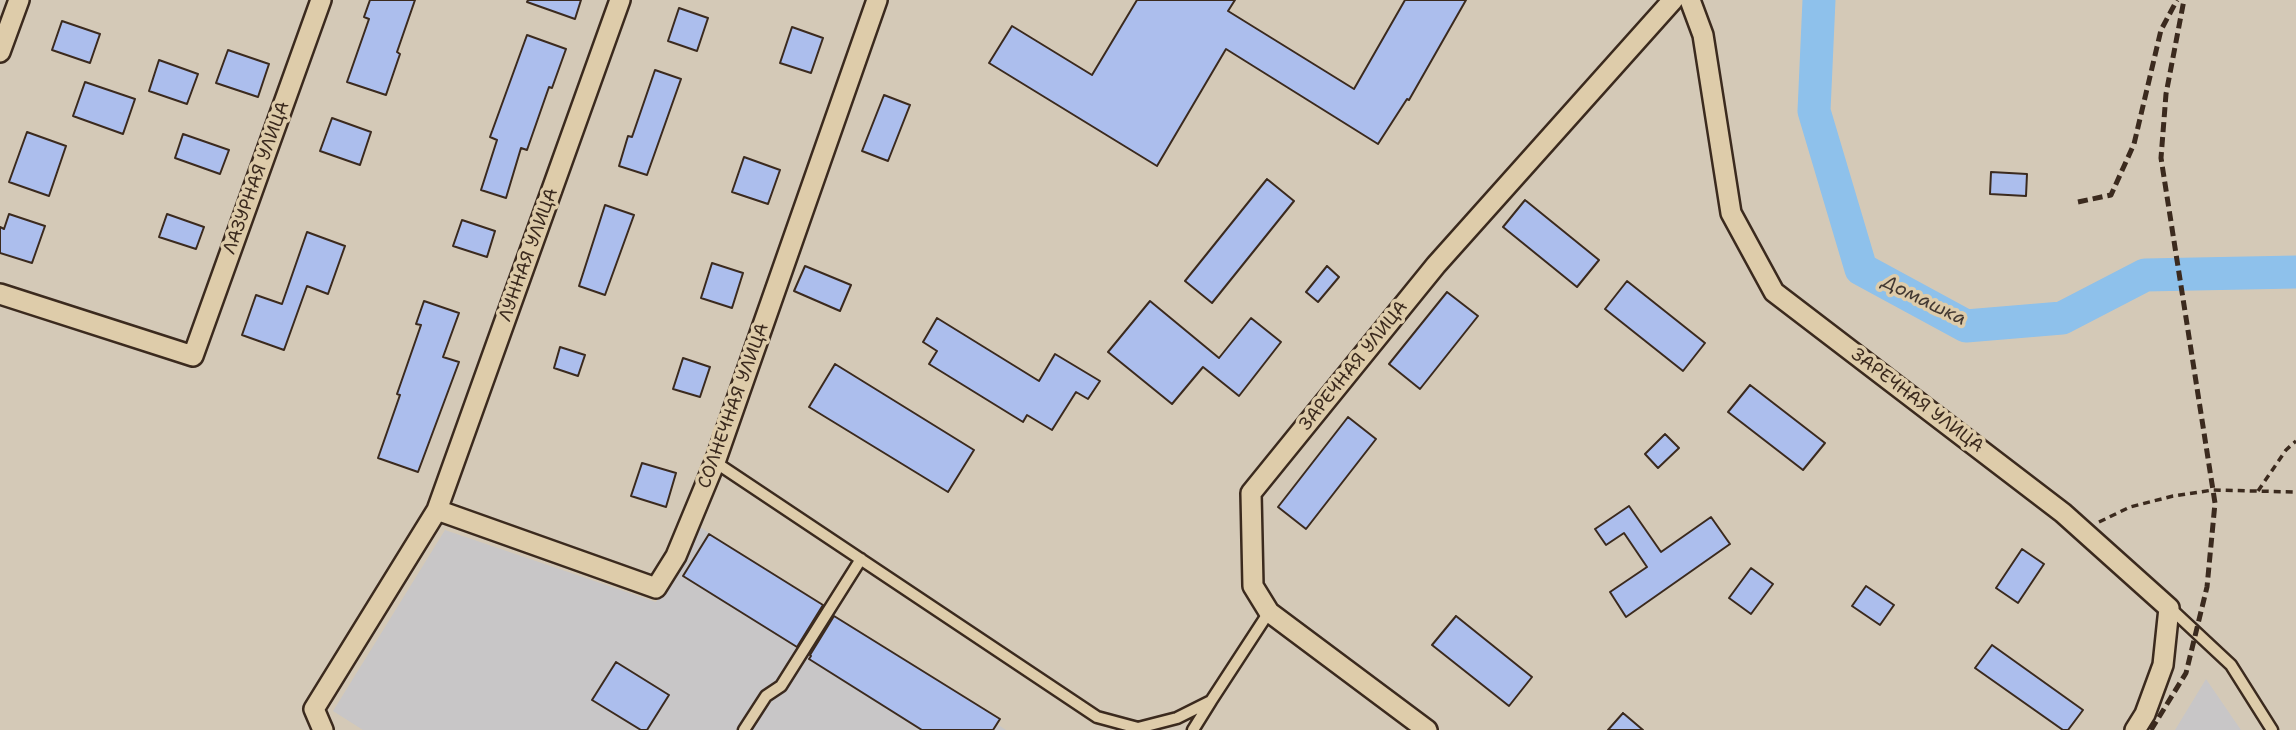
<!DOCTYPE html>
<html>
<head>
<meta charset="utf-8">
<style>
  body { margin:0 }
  canvas { display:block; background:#d4c9b7 }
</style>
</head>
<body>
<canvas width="2296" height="730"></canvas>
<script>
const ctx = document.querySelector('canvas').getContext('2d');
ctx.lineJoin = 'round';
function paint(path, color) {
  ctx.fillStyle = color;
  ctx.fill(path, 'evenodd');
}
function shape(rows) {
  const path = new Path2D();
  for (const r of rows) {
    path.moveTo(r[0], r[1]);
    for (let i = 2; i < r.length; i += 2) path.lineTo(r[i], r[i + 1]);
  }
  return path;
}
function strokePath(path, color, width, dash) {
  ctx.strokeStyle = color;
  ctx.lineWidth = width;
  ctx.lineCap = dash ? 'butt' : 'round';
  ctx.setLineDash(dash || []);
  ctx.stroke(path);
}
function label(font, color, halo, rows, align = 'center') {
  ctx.font = font + ' "Shantell Sans",sans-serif';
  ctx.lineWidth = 7;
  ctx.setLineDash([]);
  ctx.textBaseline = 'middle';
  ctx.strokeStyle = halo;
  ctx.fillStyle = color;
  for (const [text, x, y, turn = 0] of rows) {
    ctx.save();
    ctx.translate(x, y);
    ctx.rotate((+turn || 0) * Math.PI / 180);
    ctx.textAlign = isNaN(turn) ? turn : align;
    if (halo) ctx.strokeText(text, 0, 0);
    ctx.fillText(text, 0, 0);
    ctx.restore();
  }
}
const built = shape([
  [700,527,1006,730,363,730,333,711,445,530,656,602],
  [2206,679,2241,730,2175,730]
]);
const river = shape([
  [1819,0,1814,111,1861,269,1966,326,2062,318,2145,275,2296,272]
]);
const building = shape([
  [370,0,415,0,397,52,400,54,386,95,347,82,369,19,364,17,370,0],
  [528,0,581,0,575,19,527,2,528,0],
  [1137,0,1235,0,1228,11,1354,89,1405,0,1466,0,1409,100,1407,99,1378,144,1226,49,1157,166,989,63,1012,26,1092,75,1137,0],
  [679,8,708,18,697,51,668,41,679,8],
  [62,21,100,34,90,63,52,50,62,21],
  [792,27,823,38,811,73,780,63,792,27],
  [527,35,566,49,552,88,549,87,527,150,521,148,506,198,481,190,497,140,490,137,527,35],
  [228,50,269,64,258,97,216,83,228,50],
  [159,60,198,74,187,104,149,91,159,60],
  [655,70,681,79,647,175,619,166,628,136,632,137,655,70],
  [85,82,135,99,123,134,73,116,85,82],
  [884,95,910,105,888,161,862,151,884,95],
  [332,118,371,132,360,165,320,151,332,118],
  [27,132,66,146,49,196,9,182,27,132],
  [183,134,229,150,220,174,175,158,183,134],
  [744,157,780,170,768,204,732,192,744,157],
  [1991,172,2027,174,2026,196,1990,194,1991,172],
  [1267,179,1294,201,1212,303,1185,281,1267,179],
  [1525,200,1599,260,1577,287,1503,227,1525,200],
  [605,205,634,215,605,295,579,286,605,205],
  [9,214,45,226,32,263,0,253,0,227,4,229,9,214],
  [167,214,204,227,196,249,159,237,167,214],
  [462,220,495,231,487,257,453,246,462,220],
  [307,232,345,246,328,294,307,286,284,350,242,335,256,295,282,304,307,232],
  [712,263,743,273,732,308,701,298,712,263],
  [805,266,851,285,840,311,794,291,805,266],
  [1327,266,1339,277,1318,302,1306,292,1327,266],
  [1627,281,1705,343,1683,371,1605,309,1627,281],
  [1447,292,1478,316,1420,389,1389,364,1447,292],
  [424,301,459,313,443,357,459,362,418,472,378,458,400,395,397,394,421,325,416,324,424,301],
  [1150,301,1219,358,1251,318,1281,342,1239,396,1203,367,1172,404,1108,352,1150,301],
  [937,318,1039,381,1055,354,1100,381,1088,399,1076,392,1052,430,1027,415,1023,422,929,364,937,351,923,342,937,318],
  [560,347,585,355,578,376,554,368,560,347],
  [683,358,710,367,700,397,673,389,683,358],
  [835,364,974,450,948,492,809,407,835,364],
  [1750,385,1825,443,1803,470,1728,412,1750,385],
  [1348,417,1376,439,1306,529,1278,507,1348,417],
  [1665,434,1679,448,1658,468,1645,454,1665,434],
  [642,463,676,473,666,507,631,496,642,463],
  [1629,506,1661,552,1711,517,1730,544,1626,617,1610,592,1647,567,1624,533,1606,545,1595,529,1629,506],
  [709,534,823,605,797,647,683,576,709,534],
  [2022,549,2044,564,2018,603,1996,588,2022,549],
  [1751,568,1773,584,1751,614,1729,598,1751,568],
  [1866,586,1894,605,1880,625,1852,606,1866,586],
  [834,616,1000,719,993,730,922,730,809,659,811,656,810,655,834,616],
  [1456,616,1532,677,1509,706,1432,645,1456,616],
  [1992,645,2083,710,2068,730,2063,730,1975,668,1992,645],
  [616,662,669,695,647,730,641,730,592,700,616,662],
  [1623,713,1643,730,1608,730,1623,713]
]);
const path = shape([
  [2258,491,2286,450,2296,441],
  [2099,522,2130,507,2173,496,2213,490,2296,492]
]);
const service = shape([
  [715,462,1097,717,1138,728,1177,718,1211,701,1269,612],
  [2170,608,2231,665,2272,730],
  [744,730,766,696,781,686,861,559],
  [1193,730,1211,701]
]);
const minor = shape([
  [1690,0,1703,35,1731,213,1774,292,2063,513,2169,608,2163,665,2145,714,2135,730],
  [0,52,19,0],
  [0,294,193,356,321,0],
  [437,510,656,588,676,556,715,462,877,0],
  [323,730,314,709,437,510,620,0],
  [1427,730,1269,612,1253,586,1251,493,1436,265,1673,0]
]);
const rail = shape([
  [2078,202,2111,195,2134,144,2161,30,2177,0],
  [2151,730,2186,673,2207,587,2215,503,2161,158,2166,94,2184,0]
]);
const streetNames = [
  ["ЛАЗУРНАЯ УЛИЦА",257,178,-70],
  ["ЛУННАЯ УЛИЦА",529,255,-70],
  ["ЗАРЕЧНАЯ УЛИЦА",1354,366,-51],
  ["ЗАРЕЧНАЯ УЛИЦА",1917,401,37],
  ["СОЛНЕЧНАЯ УЛИЦА",734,406,-70]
];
const waterNames = [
  ["Домашка",1924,301,26]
];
paint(built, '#c8c6c7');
strokePath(river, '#8ec1eb', 33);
paint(building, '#acbeed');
strokePath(building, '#3b2a1e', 2);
strokePath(service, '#3b2a1e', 15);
strokePath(minor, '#3b2a1e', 24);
strokePath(path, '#3b2a1e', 3.5, [7, 5]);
strokePath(service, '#deccaa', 10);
strokePath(minor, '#deccaa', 19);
strokePath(rail, '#3b2a1e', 5, [10, 5]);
label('18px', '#3b2a1e', '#deccaa', streetNames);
label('italic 19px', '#433932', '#deccaa', waterNames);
</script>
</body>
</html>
